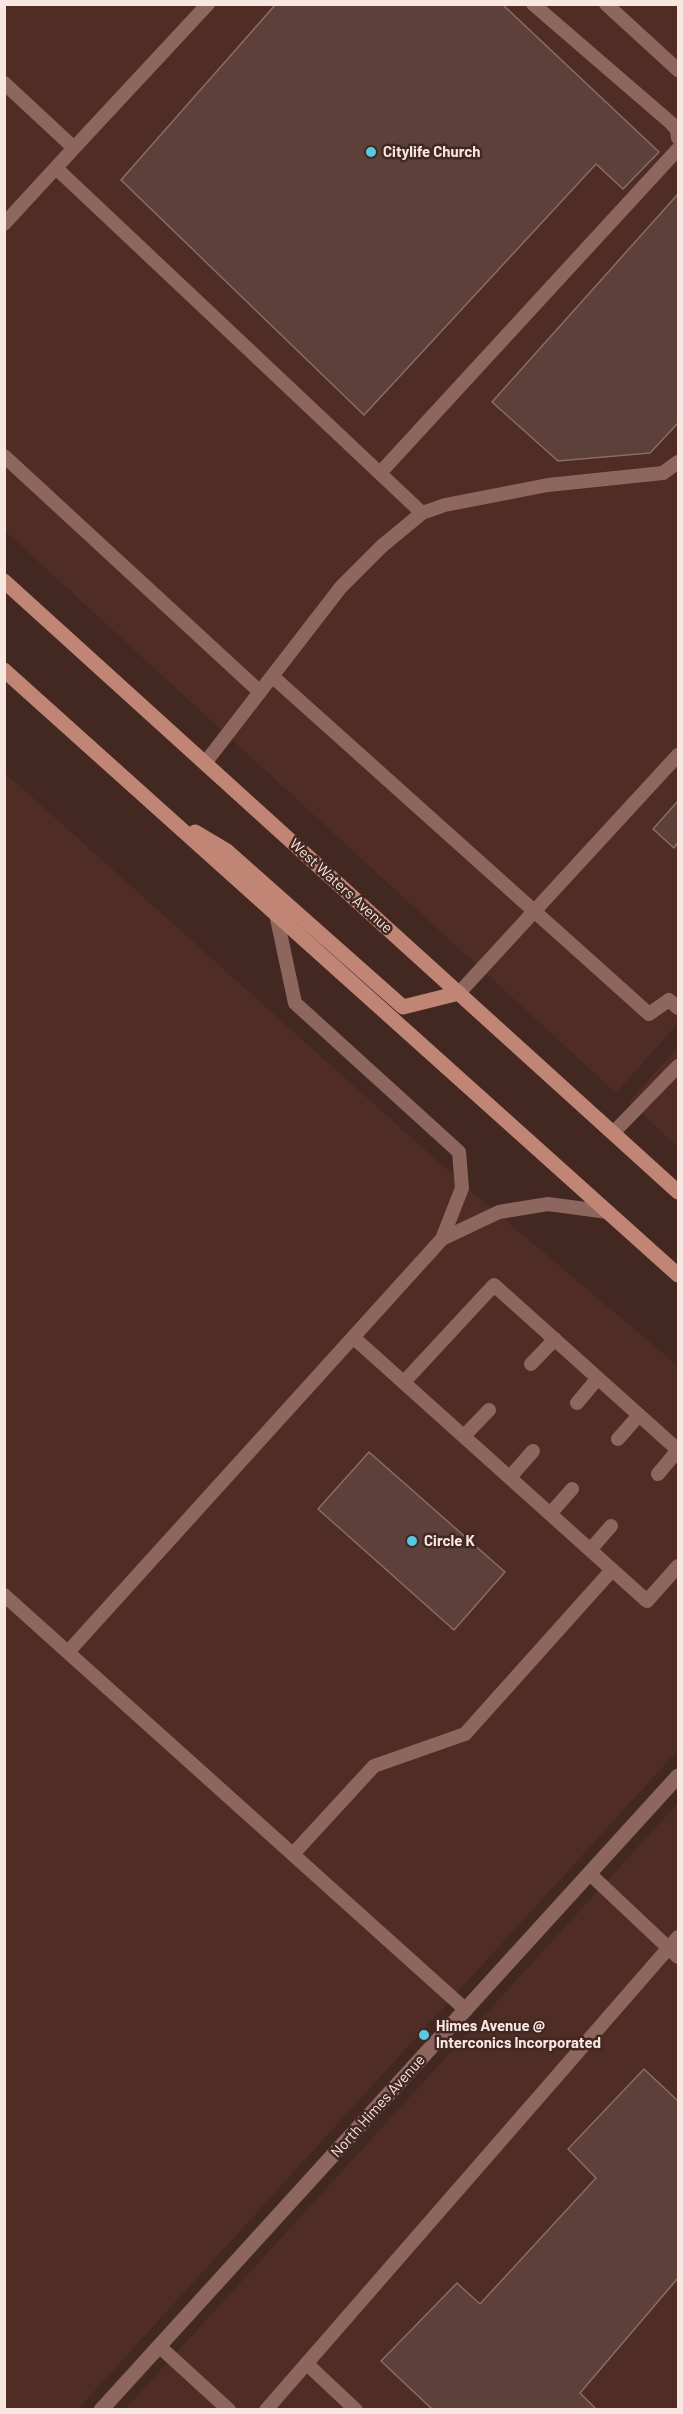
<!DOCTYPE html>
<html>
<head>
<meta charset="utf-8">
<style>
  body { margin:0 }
  #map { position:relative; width:683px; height:2414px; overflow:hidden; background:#422821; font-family:Barlow,sans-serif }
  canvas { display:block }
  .frame { position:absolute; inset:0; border:6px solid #f8e6e1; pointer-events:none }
</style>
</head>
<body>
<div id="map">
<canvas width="683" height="2414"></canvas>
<div class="frame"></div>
</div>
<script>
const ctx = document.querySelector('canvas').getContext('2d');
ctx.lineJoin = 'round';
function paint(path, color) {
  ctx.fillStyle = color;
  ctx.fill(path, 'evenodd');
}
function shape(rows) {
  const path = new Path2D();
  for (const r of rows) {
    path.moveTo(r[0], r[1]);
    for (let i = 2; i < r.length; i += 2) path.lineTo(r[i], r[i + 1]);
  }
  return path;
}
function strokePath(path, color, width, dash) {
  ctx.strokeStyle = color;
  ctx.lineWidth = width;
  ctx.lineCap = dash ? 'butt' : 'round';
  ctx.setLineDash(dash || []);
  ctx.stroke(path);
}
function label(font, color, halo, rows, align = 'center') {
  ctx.font = font + ' Barlow,sans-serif';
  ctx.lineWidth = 5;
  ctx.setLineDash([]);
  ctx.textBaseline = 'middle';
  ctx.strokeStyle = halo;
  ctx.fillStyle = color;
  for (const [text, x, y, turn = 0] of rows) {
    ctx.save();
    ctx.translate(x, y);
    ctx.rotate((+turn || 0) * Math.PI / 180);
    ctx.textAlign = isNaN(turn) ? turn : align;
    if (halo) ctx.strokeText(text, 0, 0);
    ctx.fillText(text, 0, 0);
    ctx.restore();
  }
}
const built = shape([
  [4,5,678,5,678,1023,616,1093,5,531],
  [4,772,472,1192,678,1366,678,1750,77,2410,4,2409],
  [678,1046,678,1147,629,1102],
  [678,1803,678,2409,125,2409]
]);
const building = shape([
  [276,4,502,4,659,152,623,189,596,164,364,415,121,180,276,4],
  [678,194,678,423,650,453,558,461,492,402,678,194],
  [678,801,678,842,674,848,653,829,678,801],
  [369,1452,505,1572,454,1630,318,1509,369,1452],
  [644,2069,678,2101,678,2278,580,2393,597,2410,433,2410,381,2361,457,2283,480,2304,596,2178,568,2149,644,2069]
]);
const service = shape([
  [533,4,671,123,677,130,678,138],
  [606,4,678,70],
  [4,83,74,148,4,224],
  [74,148,208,4],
  [56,168,422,513],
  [4,456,260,692],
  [380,473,678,149],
  [272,676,649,1014,669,1000,678,1008],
  [205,763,341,587,382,546,422,513,445,505,548,485,663,473,678,462],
  [459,993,678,755],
  [613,1133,678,1066],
  [442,1239,499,1212,548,1204,608,1212],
  [353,1337,647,1601,678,1566],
  [531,1364,555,1339],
  [404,1382,494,1285,678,1450,658,1474],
  [577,1403,598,1378],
  [464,1436,489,1410],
  [618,1439,639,1415],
  [510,1477,533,1451],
  [550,1514,572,1489],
  [590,1550,611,1526],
  [4,1595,466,2010],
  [68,1652,442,1239,462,1188,459,1152,295,1003,276,914],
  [293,1854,374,1766,465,1734,612,1570],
  [590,1874,678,1957],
  [159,2346,229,2410],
  [307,2364,356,2410],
  [266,2410,678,1937]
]);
const tertiary = shape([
  [101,2410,678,1776]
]);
const secondary = shape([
  [4,581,678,1192],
  [4,670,678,1275],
  [195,832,227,851,403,1007,459,993]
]);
const markers = [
  [371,152,6,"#58c9e3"],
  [412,1541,6,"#58c9e3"],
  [424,2035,6,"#58c9e3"]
];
const poiNames = [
  ["Citylife Church",383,152],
  ["Circle K",424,1541],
  ["Himes Avenue @",436,2026],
  ["Interconics Incorporated",436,2043]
];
const streetNames = [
  ["West Waters Avenue",341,886,42],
  ["North Himes Avenue",378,2106,-48]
];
paint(built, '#4f2d24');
paint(building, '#5c4039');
strokePath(building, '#8b6c63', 1.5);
strokePath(service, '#8d675d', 14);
strokePath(tertiary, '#8d675d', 15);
strokePath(secondary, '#c18575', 15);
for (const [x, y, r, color] of markers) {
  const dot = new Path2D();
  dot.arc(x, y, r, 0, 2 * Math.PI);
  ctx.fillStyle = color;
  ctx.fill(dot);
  strokePath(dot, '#422821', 2);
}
label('bold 15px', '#f8e6e1', '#422821', poiNames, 'left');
label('15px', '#f8e6e1', '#422821', streetNames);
</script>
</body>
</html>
